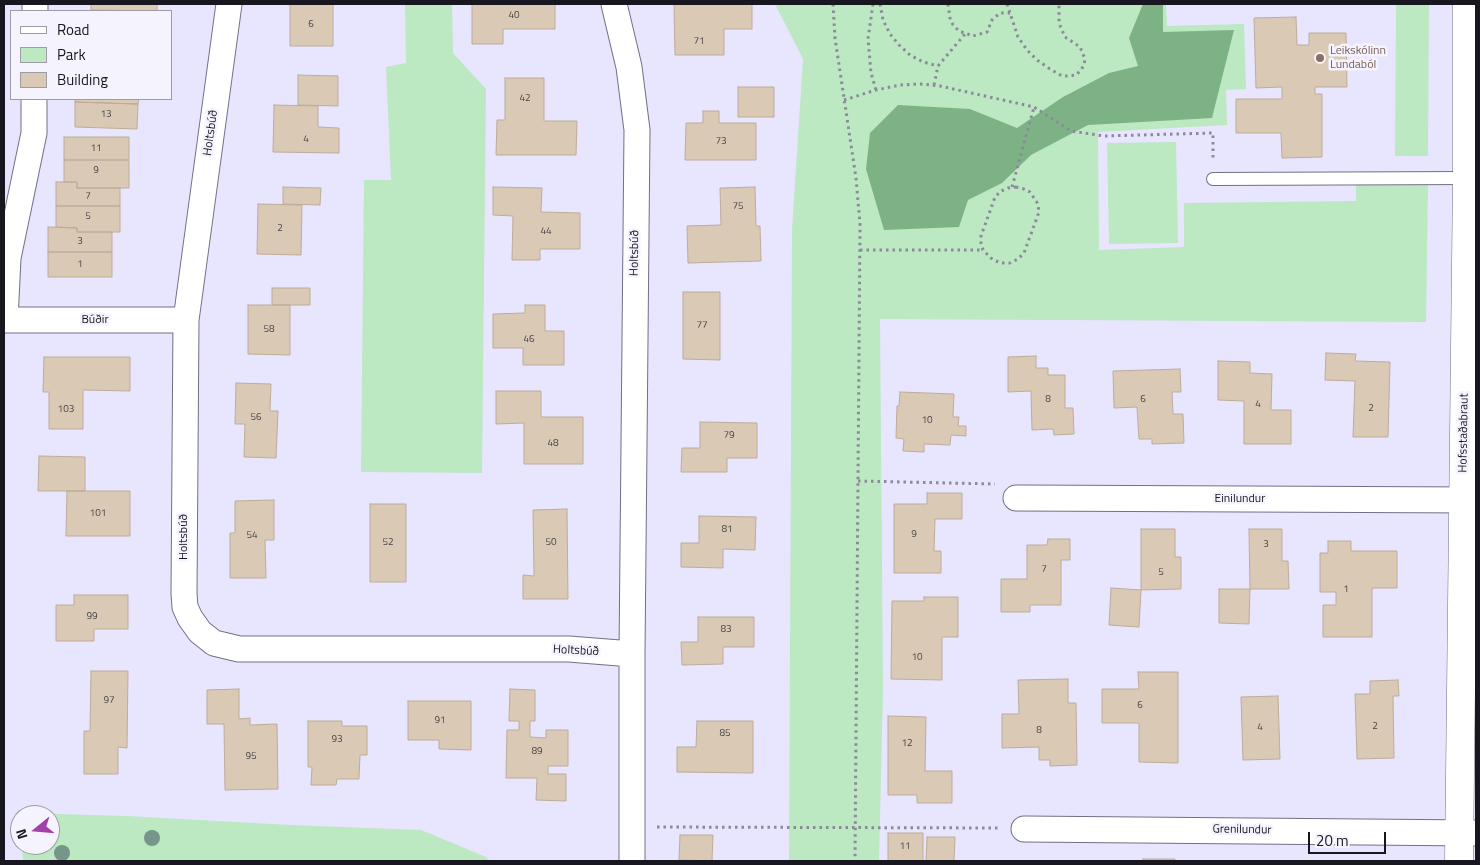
<!DOCTYPE html>
<html>
<head>
<meta charset="utf-8">
<style>
  body { margin:0 }
  #map { position:relative; width:1480px; height:865px; overflow:hidden; background:#e8e5fe; font-family:"Titillium Web",sans-serif }
  canvas { display:block }
  .frame { position:absolute; inset:0; border:5px solid #181720; pointer-events:none }
  .legend { position:absolute; left:10px; top:10px; width:162px; height:90px; box-sizing:border-box; background:#f5f4fe; border:1px solid #9d9ca5; margin:0; padding:6px 9px; list-style:none; font-size:15px; color:#181720 }
  .legend li { display:flex; align-items:center; gap:10px; height:25px }
  .legend b { width:25px; border:1px solid #9d9ca5 }
  .north { position:absolute; left:10px; top:805px; width:50px; height:50px; box-sizing:border-box; background:#f5f4fe; border:1px solid #9d9ca5; border-radius:50%; rotate:253deg; font-size:14px; font-weight:700; line-height:20px; text-align:center; color:#181720 }
  .north::after { content:''; display:block; margin:auto; width:18px; height:22px; background:#a140a7; clip-path:polygon(50% 0,100% 100%,50% 72%,0 100%) }
  .scale { position:absolute; left:1308px; top:832px; width:78px; height:22px; box-sizing:border-box; border:2px solid #181720; border-top:0; padding-left:6px; font-size:15px; line-height:18px; white-space:nowrap; color:#181720; -webkit-text-stroke:4px #f5f4fe; paint-order:stroke }
</style>
</head>
<body>
<div id="map">
<canvas width="1480" height="865"></canvas>
<div class="frame"></div>
<ul class="legend">
<li><b style="height:6px;background:#fff"></b>Road</li>
<li><b style="height:14px;background:#bce8c2"></b>Park</li>
<li><b style="height:14px;background:#d9c9b5"></b>Building</li>
</ul>
<div class="north">N</div>
<div class="scale">20 m</div>
</div>
<script>
const ctx = document.querySelector('canvas').getContext('2d');
ctx.lineJoin = 'round';
function paint(path, color) {
  ctx.fillStyle = color;
  ctx.fill(path, 'evenodd');
}
function shape(rows) {
  const path = new Path2D();
  for (const r of rows) {
    path.moveTo(r[0], r[1]);
    for (let i = 2; i < r.length; i += 2) path.lineTo(r[i], r[i + 1]);
  }
  return path;
}
function strokePath(path, color, width, dash) {
  ctx.strokeStyle = color;
  ctx.lineWidth = width;
  ctx.lineCap = dash ? 'butt' : 'round';
  ctx.setLineDash(dash || []);
  ctx.stroke(path);
}
function label(font, color, halo, rows, align = 'center') {
  ctx.font = font + ' "Titillium Web",sans-serif';
  ctx.lineWidth = 5;
  ctx.setLineDash([]);
  ctx.textBaseline = 'middle';
  ctx.strokeStyle = halo;
  ctx.fillStyle = color;
  for (const [text, x, y, turn = 0] of rows) {
    ctx.save();
    ctx.translate(x, y);
    ctx.rotate((+turn || 0) * Math.PI / 180);
    ctx.textAlign = isNaN(turn) ? turn : align;
    if (halo) ctx.strokeText(text, 0, 0);
    ctx.fillText(text, 0, 0);
    ctx.restore();
  }
}
const green = shape([
  [405,4,452,4,453,53,486,89,482,473,361,472,364,180,391,180,386,67,406,63],
  [775,4,1166,4,1167,26,1244,24,1246,89,1226,90,1227,125,1098,132,1099,250,1184,247,1184,203,1356,201,1356,181,1428,183,1426,322,880,319,883,689,879,861,789,861,792,230,803,59],
  [1396,4,1429,4,1428,156,1395,156],
  [1176,142,1178,243,1109,244,1107,143],
  [22,813,127,816,290,825,421,830,486,857,489,861,23,861,22,845,50,845,50,815,22,815]
]);
const forest = shape([
  [1143,4,1163,4,1163,32,1234,30,1212,118,1088,125,1031,155,1002,183,968,200,959,227,884,230,866,169,870,133,898,105,970,109,1017,128,1063,97,1109,73,1138,66,1129,38]
]);
const building = shape([
  [91,4,157,4,157,11,91,10,91,4],
  [290,4,333,4,333,46,290,46,290,4],
  [472,4,555,4,555,29,503,29,503,44,472,44,472,4],
  [674,4,752,4,752,29,724,29,724,55,675,55,674,4],
  [1296,17,1297,45,1309,45,1309,33,1346,33,1347,87,1315,87,1315,94,1322,94,1322,157,1282,158,1281,133,1236,133,1236,99,1282,99,1282,87,1256,88,1254,18,1296,17],
  [298,75,338,76,338,106,298,105,298,75],
  [505,78,544,78,544,121,577,121,576,155,496,155,497,120,505,120,505,78],
  [738,87,774,87,774,117,738,117,738,87],
  [75,99,139,99,138,104,75,102,75,99],
  [75,102,138,104,137,129,75,127,75,102],
  [274,105,318,106,318,127,339,128,339,153,273,152,274,105],
  [703,111,719,111,719,123,756,123,756,160,685,160,686,123,703,123,703,111],
  [64,137,129,137,129,160,64,160,64,137],
  [64,160,129,160,129,188,77,188,77,182,64,182,64,160],
  [56,182,77,182,77,188,120,188,120,206,56,206,56,182],
  [283,187,321,188,320,205,283,204,283,187],
  [493,187,542,188,541,212,580,213,580,249,540,249,540,260,512,260,513,216,493,215,493,187],
  [755,187,756,226,760,226,761,261,688,263,687,226,721,225,720,188,755,187],
  [258,204,302,205,301,255,257,254,258,204],
  [56,206,120,206,120,232,77,232,77,228,56,227,56,206],
  [48,227,77,228,77,232,112,232,112,252,48,252,48,227],
  [48,252,112,252,112,277,48,277,48,252],
  [272,288,310,288,310,305,272,305,272,288],
  [683,292,720,292,720,360,683,359,683,292],
  [248,305,290,305,290,355,248,354,248,305],
  [525,305,545,305,545,331,564,331,564,365,523,365,523,348,493,348,493,314,525,313,525,305],
  [1326,353,1356,354,1355,361,1390,362,1388,437,1353,437,1355,381,1325,380,1326,353],
  [1036,356,1036,368,1048,368,1048,375,1065,375,1065,408,1073,408,1074,434,1054,435,1053,429,1032,430,1031,391,1008,392,1008,357,1036,356],
  [44,357,130,357,130,391,83,390,83,429,49,429,49,392,43,392,44,357],
  [1218,361,1250,362,1250,373,1272,374,1271,410,1291,410,1291,444,1244,444,1244,401,1218,400,1218,361],
  [1180,369,1181,392,1172,392,1173,414,1183,414,1184,443,1152,444,1152,439,1139,439,1137,407,1114,408,1113,371,1180,369],
  [236,383,271,384,270,411,278,411,276,458,244,457,245,424,235,424,236,383],
  [496,391,541,391,541,417,583,417,583,464,524,464,524,423,496,424,496,391],
  [900,392,954,394,953,417,959,417,958,426,966,426,966,436,951,435,950,445,924,444,924,452,903,451,904,439,896,438,897,406,899,406,900,392],
  [700,422,757,423,757,458,727,458,727,472,681,472,682,448,700,448,700,422],
  [39,456,85,457,85,491,38,491,39,456],
  [67,491,130,491,130,536,66,536,67,491],
  [927,493,962,493,962,519,935,519,934,551,941,551,941,573,894,573,894,504,927,504,927,493],
  [274,500,274,540,265,540,266,578,230,578,230,533,235,533,235,501,274,500],
  [370,504,406,504,406,582,370,582,370,504],
  [567,509,568,599,523,599,523,575,534,576,533,510,567,509],
  [699,516,756,517,755,550,723,549,723,568,681,567,681,543,699,543,699,516],
  [1141,529,1175,529,1175,557,1181,557,1181,589,1141,590,1141,529],
  [1249,529,1282,529,1282,561,1288,561,1289,589,1250,589,1249,529],
  [1048,539,1070,539,1070,560,1061,560,1061,605,1030,605,1030,612,1001,612,1001,579,1027,579,1027,545,1047,545,1048,539],
  [1328,541,1351,541,1351,551,1397,551,1397,588,1372,588,1372,637,1323,637,1323,605,1336,605,1336,592,1320,592,1320,553,1328,553,1328,541],
  [1111,588,1141,590,1139,627,1109,625,1111,588],
  [1219,589,1250,589,1249,624,1219,623,1219,589],
  [74,595,128,595,128,629,94,629,94,641,56,641,56,605,74,605,74,595],
  [924,597,958,597,958,637,942,637,942,680,891,679,892,601,924,601,924,597],
  [698,617,754,617,754,647,723,647,723,664,682,665,681,642,698,642,698,617],
  [91,671,128,671,127,748,118,747,118,774,84,774,84,731,90,731,91,671],
  [1138,672,1178,672,1178,763,1139,762,1139,723,1102,723,1102,689,1139,689,1138,672],
  [1068,679,1068,703,1076,703,1077,765,1050,766,1050,760,1039,760,1039,747,1002,748,1002,714,1019,714,1018,680,1068,679],
  [1398,680,1399,696,1393,696,1394,758,1357,759,1355,694,1370,694,1370,681,1398,680],
  [239,689,239,719,250,718,250,725,277,724,278,789,225,790,224,724,207,724,207,690,239,689],
  [510,689,535,690,535,721,530,721,530,737,546,738,546,730,568,730,568,766,548,766,548,774,566,774,566,801,536,800,537,778,506,778,507,730,519,730,519,721,509,721,510,689],
  [1278,696,1280,759,1243,760,1241,697,1278,696],
  [408,701,471,701,471,750,439,749,439,740,408,740,408,701],
  [888,716,926,717,925,771,952,771,952,803,917,803,917,795,888,795,888,716],
  [308,721,342,721,342,726,367,726,367,755,360,755,359,779,337,779,336,785,311,785,312,767,308,767,308,721],
  [697,721,753,721,753,773,677,772,677,747,696,747,697,721],
  [888,833,923,833,923,861,888,861,888,833],
  [680,835,713,835,712,861,679,860,680,835],
  [927,837,955,837,954,861,926,861,927,837],
  [1143,859,1175,859,1175,861,1143,861,1143,859]
]);
const path = shape([
  [833,4,835,38,856,178,860,224,855,861],
  [873,4,868,39,871,73,876,90],
  [880,4,883,20,890,34,899,45,910,55,923,62,938,66],
  [948,4,950,18,953,25,959,31,973,36,987,32,992,20,1000,13,1010,13],
  [1007,4,1018,37,1027,50,1037,60,1050,69,1062,76,1069,76,1076,75,1081,70,1084,65,1085,59,1080,47,1065,37,1059,23,1059,4],
  [934,85,938,66,965,34],
  [844,100,876,90,900,85,921,84,940,86,1034,107,1071,131,1104,136,1213,133,1213,161],
  [1012,187,1034,107],
  [1016,187,1024,189,1030,192,1038,204,1039,212,1024,253,1018,259,1010,263,1002,263,993,260,983,250,981,243,981,236,995,197,1001,191,1008,188,1016,187],
  [860,250,983,250],
  [858,481,995,484],
  [657,827,999,828]
]);
const service = shape([
  [1213,179,1467,178]
]);
const minor = shape([
  [229,4,186,320,184,594,185,607,190,618,200,632,214,643,239,649,569,649,632,654,637,130,629,67,614,4],
  [35,11,35,4],
  [4,320,186,320],
  [5,320,8,258,34,133,34,99],
  [1016,498,1476,500],
  [632,654,632,861],
  [1024,829,1476,833]
]);
const tertiary = shape([
  [1459,861,1467,178,1467,4]
]);
const trees = [
  [152,838],
  [62,853]
];
const markers = [
  [1320,58,5,"#8d6e63"]
];
const numberNames = [
  ["40",514,16],
  ["6",311,25],
  ["71",699,42],
  ["42",525,99],
  ["13",106,115],
  ["4",306,140],
  ["73",721,142],
  ["11",96,149],
  ["9",96,171],
  ["7",88,197],
  ["75",738,207],
  ["5",88,217],
  ["2",280,229],
  ["44",546,232],
  ["3",80,242],
  ["1",80,265],
  ["77",702,326],
  ["58",269,330],
  ["46",529,340],
  ["8",1048,400],
  ["6",1143,400],
  ["4",1258,405],
  ["2",1371,409],
  ["103",66,410],
  ["56",256,418],
  ["10",927,421],
  ["79",729,436],
  ["48",553,444],
  ["101",98,514],
  ["81",727,530],
  ["9",914,535],
  ["54",252,536],
  ["52",388,543],
  ["50",551,543],
  ["3",1266,545],
  ["7",1044,570],
  ["5",1161,573],
  ["1",1346,590],
  ["99",92,617],
  ["83",726,630],
  ["10",917,658],
  ["97",109,701],
  ["6",1140,706],
  ["91",440,721],
  ["2",1375,727],
  ["4",1260,728],
  ["8",1039,731],
  ["85",725,734],
  ["93",337,740],
  ["12",907,744],
  ["89",537,752],
  ["95",251,757],
  ["11",905,847]
];
const educationNames = [
  ["Leikskólinn",1330,51],
  ["Lundaból",1330,65]
];
const streetNames = [
  ["Holtsbúð",211,133,-82],
  ["Holtsbúð",635,253,-89],
  ["Búðir",95,320],
  ["Hofsstaðabraut",1464,433,-89],
  ["Einilundur",1240,499],
  ["Holtsbúð",184,537,-90],
  ["Holtsbúð",576,651,3],
  ["Grenilundur",1242,830,1]
];
paint(green, '#bce8c2');
paint(forest, '#7db285');
paint(building, '#d9c9b5');
strokePath(building, '#bdac99', 1);
strokePath(service, '#727085', 14);
strokePath(minor, '#727085', 27);
strokePath(tertiary, '#727085', 29);
strokePath(path, '#8b899a', 3, [2.5, 4]);
strokePath(service, '#fff', 12);
strokePath(minor, '#fff', 25);
strokePath(tertiary, '#fff', 28);
ctx.fillStyle = '#779588';
for (const [x, y] of trees) {
  ctx.beginPath();
  ctx.arc(x, y, 8, 0, 2 * Math.PI);
  ctx.fill();
}
for (const [x, y, r, color] of markers) {
  const dot = new Path2D();
  dot.arc(x, y, r, 0, 2 * Math.PI);
  ctx.fillStyle = color;
  ctx.fill(dot);
  strokePath(dot, '#f5f4fe', 2);
}
label('10px', '#484445', null, numberNames);
label('12px', '#785e54', '#f5f4fe', educationNames, 'left');
label('12px', '#181720', '#f5f4fe', streetNames);
</script>
</body>
</html>
